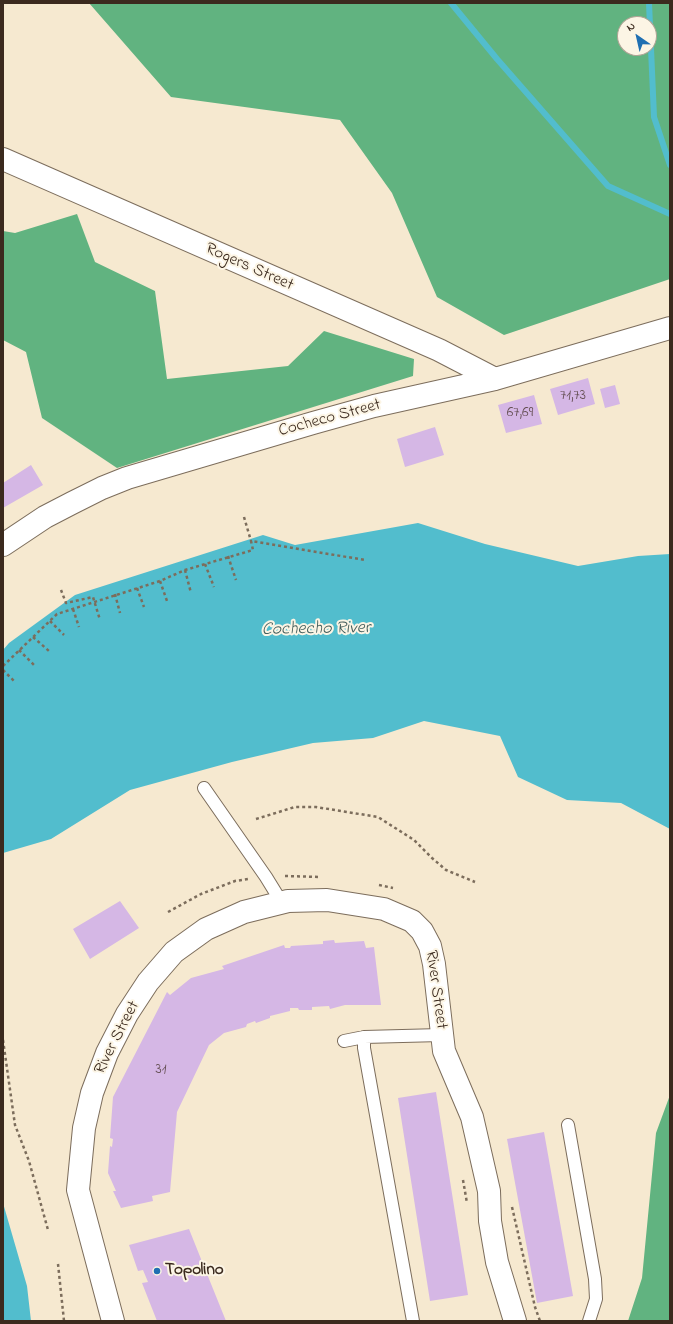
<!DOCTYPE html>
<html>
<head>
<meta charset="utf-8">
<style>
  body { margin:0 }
  #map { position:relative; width:673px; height:1324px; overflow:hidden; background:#f6e9d0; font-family:"Indie Flower",sans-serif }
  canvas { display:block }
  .frame { position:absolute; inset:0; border:4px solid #3b2a1e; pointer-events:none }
  .north { position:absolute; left:617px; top:16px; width:40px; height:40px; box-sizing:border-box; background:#fcf5e5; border:1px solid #afa495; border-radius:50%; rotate:326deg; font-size:11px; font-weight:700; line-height:16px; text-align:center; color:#3b2a1e }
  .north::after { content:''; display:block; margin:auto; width:14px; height:18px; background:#1f6fb2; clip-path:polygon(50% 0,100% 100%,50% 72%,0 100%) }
</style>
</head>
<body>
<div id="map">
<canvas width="673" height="1324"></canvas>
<div class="frame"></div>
<div class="north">N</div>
</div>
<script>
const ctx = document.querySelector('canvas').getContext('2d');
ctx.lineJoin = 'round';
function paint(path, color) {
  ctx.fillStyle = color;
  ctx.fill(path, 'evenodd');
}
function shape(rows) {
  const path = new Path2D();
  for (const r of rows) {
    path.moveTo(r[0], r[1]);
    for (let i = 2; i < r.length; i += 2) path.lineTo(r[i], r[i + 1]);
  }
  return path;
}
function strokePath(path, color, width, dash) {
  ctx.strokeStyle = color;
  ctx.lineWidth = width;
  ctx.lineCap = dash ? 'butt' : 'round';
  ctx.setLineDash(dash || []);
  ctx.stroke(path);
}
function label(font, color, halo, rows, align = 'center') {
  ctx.font = font + ' "Indie Flower",sans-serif';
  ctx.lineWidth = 4;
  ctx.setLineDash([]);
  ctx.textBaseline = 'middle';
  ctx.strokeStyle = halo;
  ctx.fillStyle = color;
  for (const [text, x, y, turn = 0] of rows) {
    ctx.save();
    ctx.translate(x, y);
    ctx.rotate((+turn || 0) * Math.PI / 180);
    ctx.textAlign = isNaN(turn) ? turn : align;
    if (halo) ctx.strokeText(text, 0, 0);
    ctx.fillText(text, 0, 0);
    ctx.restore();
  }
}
const forest = shape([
  [89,3,670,3,670,279,504,335,437,297,392,193,340,120,171,97],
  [625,24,649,24,649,48,625,48],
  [77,214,95,262,155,291,167,379,288,366,324,331,414,359,413,376,117,468,42,418,26,352,3,340,3,231,15,233],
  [670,1095,670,1321,628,1321,642,1278,656,1133]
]);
const water = shape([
  [418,523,485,544,578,566,638,556,670,554,670,829,621,803,567,800,518,777,500,736,424,721,373,738,313,743,232,762,130,790,51,839,3,853,3,650,9,643,75,595,263,535,295,545],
  [3,1203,27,1286,31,1321,3,1321]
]);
const stream = shape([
  [451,3,497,59,608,186,670,214],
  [649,3,654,117,670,165]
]);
const building = shape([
  [588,378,595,404,558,415,550,389],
  [615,385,620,404,605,408,600,389],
  [534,395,542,424,506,433,498,405],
  [435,427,444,455,405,467,397,439],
  [31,465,43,485,3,508,3,483],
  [120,901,139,928,90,959,73,929],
  [334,940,335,943,364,941,366,948,374,947,381,1005,345,1005,330,1009,329,1006,312,1007,312,1010,299,1010,298,1008,290,1008,290,1011,270,1016,270,1018,256,1023,255,1021,247,1024,246,1027,224,1033,209,1045,177,1112,170,1192,152,1196,153,1201,121,1208,113,1191,116,1191,108,1173,110,1146,112,1147,113,1139,110,1138,113,1097,167,992,170,995,191,978,224,969,222,966,284,945,285,948,290,948,291,946,323,944,323,941],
  [436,1092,468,1295,430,1301,398,1098],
  [544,1132,573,1296,537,1303,507,1139],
  [189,1229,203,1264,226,1321,157,1321,142,1283,148,1282,143,1270,138,1271,129,1245]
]);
const path = shape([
  [244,517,251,541],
  [228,556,236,580],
  [205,564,214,587],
  [185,570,191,593],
  [160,581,167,601],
  [137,588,144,607],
  [61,590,66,603,93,597,100,620],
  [115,594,120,613],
  [73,609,79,627],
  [50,621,64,635],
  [33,637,49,651],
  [19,650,34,665],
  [3,666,57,614,160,581,185,570,253,550,251,541,365,560],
  [3,670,15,682],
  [256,819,295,807,316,807,378,817,414,840,432,858,446,870,475,882],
  [285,876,320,877],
  [379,885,393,888],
  [168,912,201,894,235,881,248,879],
  [3,1040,15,1125,29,1161,48,1230],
  [463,1180,467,1203],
  [512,1207,535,1307,540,1321],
  [58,1264,64,1321]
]);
const lane = shape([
  [204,788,266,877,282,903],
  [364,1037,364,1048,413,1321],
  [344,1041,364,1037,441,1035],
  [568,1125,595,1279,596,1299,589,1321]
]);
const street = shape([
  [3,159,439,350,495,379],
  [3,545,45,517,72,503,102,488,127,478,313,423,374,406,495,379,670,328]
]);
const secondary = shape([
  [113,1321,78,1190,84,1128,92,1093,107,1053,127,1014,148,982,174,952,206,929,244,912,288,901,327,900,384,909,412,921,422,931,430,946,434,964,444,1051,472,1117,489,1191,490,1221,497,1262,515,1321]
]);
const markers = [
  [157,1271,4,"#1f6fb2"]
];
const numberNames = [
  ["71,73",573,397],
  ["67,69",520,414],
  ["31",161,1071]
];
const streetNames = [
  ["Rogers Street",249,268,24],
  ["Cocheco Street",330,419,-15],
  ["River Street",435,990,82],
  ["River Street",118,1038,-63]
];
const poiNames = [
  ["Topolino",165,1271]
];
const waterNames = [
  ["Cochecho River",316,630,-1]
];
paint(forest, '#61b380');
paint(water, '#52bdcd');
strokePath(stream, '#52bdcd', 6);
paint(building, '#d5b7e5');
strokePath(lane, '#7c6d5c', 14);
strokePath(street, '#7c6d5c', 24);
strokePath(secondary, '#7c6d5c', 24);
strokePath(path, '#7c6d5c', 2.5, [3, 3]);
strokePath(lane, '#fff', 12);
strokePath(street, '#fff', 22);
strokePath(secondary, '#fff', 22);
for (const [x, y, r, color] of markers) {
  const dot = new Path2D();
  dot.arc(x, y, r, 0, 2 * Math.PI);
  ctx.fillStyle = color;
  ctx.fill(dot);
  strokePath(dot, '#fcf5e5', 1.5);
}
label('15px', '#624d50', null, numberNames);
label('17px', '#3b2a1e', '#fcf5e5', streetNames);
label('bold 17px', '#3b2a1e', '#fcf5e5', poiNames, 'left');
label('italic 18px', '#435d5b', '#fcf5e5', waterNames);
</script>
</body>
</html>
